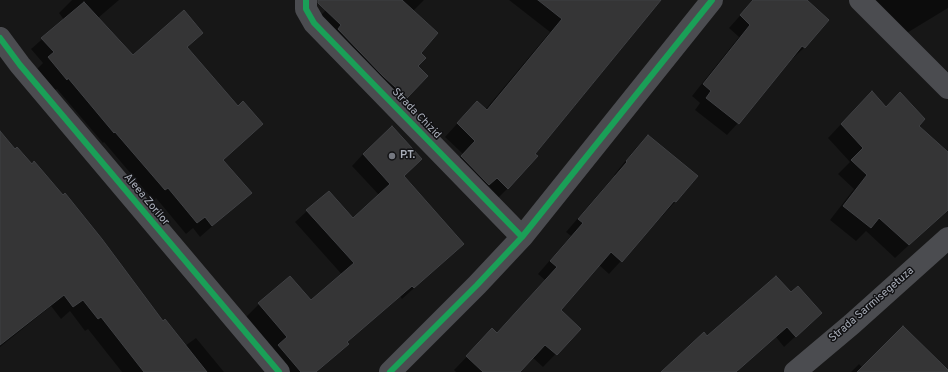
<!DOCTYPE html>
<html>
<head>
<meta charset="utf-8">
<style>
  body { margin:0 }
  canvas { display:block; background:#171717 }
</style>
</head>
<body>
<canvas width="948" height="372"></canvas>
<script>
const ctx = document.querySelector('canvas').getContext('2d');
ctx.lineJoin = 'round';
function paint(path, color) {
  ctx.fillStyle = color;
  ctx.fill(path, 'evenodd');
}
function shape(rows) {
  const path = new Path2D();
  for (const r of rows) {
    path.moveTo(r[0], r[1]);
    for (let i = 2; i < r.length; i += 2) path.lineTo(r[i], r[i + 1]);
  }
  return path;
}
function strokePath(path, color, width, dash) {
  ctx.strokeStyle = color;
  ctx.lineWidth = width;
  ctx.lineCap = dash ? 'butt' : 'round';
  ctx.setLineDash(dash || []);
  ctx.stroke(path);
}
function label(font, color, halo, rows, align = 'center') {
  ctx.font = font + ' Overpass,sans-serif';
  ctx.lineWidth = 3;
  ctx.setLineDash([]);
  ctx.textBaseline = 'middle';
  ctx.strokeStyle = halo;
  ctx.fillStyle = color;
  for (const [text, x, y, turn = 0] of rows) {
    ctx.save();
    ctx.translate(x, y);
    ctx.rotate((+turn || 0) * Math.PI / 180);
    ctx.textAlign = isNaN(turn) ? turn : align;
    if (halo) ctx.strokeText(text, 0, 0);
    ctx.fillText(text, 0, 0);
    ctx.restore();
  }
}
const shadow = shape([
  [72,0,119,0,98,18,132,57,202,33,186,48,238,107,262,124,222,160,250,193,200,237,193,228,186,234,156,198,154,201,104,142,103,143,57,89,55,90,37,69,43,63,31,49,64,20,59,13],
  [336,0,424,0,413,11,417,66,406,97,395,109,314,22],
  [509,0,659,0,508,188,495,201,449,169,463,154,445,137,465,115,485,110,550,32],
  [754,0,805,0,828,20,804,48,792,59,791,58,738,123,727,135,695,110,700,103,692,96,739,37,729,28],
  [875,0,948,0,948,8,897,39],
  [900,93,917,126,948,154,948,209,895,258,866,231,856,241,830,220,854,189,838,174,850,162,828,138,858,106,885,108],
  [0,132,163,322,185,346,196,338,224,372,122,372,88,329,85,331,70,311,61,319,51,306,0,347],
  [648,136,675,202,609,274,599,265,559,310,580,329,543,367,532,357,518,372,456,372,454,370,480,343,497,334,545,280,538,274,571,236,566,232,615,175,614,175,635,149],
  [363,154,403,176,463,244,402,299,400,296,388,307,359,281,353,287,295,222,307,211,353,219,379,195,352,166],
  [791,294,821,313,784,347,776,337,737,371,739,372,662,372,707,338],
  [311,302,373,319,347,343,348,344,334,357,317,372,276,372,246,317,259,304],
  [859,364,863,368,948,371,948,372,851,372]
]);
const building = shape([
  [318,0,402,0,438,33,421,53,426,58,418,66,428,76,407,98,383,76,338,29,341,25,318,3,318,0],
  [538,0,661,0,535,154,538,156,508,189,497,178,489,185,461,156,475,141,457,123,477,101,487,110,562,19,538,0],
  [753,0,807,0,829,20,805,48,802,46,739,124,706,98,711,91,703,84,750,25,740,15,753,0],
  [84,2,133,55,184,10,203,33,187,47,238,106,243,101,263,124,223,160,252,193,212,226,205,217,197,223,168,188,165,190,115,132,114,133,68,78,67,80,48,57,54,52,41,38,84,2],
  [872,91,886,107,900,92,925,119,919,126,948,152,948,210,909,245,879,218,871,228,843,206,867,175,851,160,863,148,841,124,872,91],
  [392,126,422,159,404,176,464,244,414,288,412,286,347,342,349,344,316,372,301,372,278,345,287,337,258,303,290,276,311,300,354,263,306,210,329,191,353,218,390,184,363,154,392,126],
  [0,131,15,149,17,147,32,164,34,161,63,195,65,193,102,239,163,321,165,319,207,372,144,372,101,317,98,319,83,300,73,307,64,295,0,345,0,131],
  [648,135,698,176,676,202,674,201,622,262,611,252,561,310,581,329,557,355,545,345,520,372,483,372,466,356,492,328,497,333,557,267,550,261,583,223,578,219,627,162,626,161,648,135],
  [776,276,791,292,798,286,822,313,796,337,787,327,736,372,661,372,704,332,707,336,776,276],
  [903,326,948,370,948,372,857,372,903,326]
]);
const street = shape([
  [306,0,306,9,314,23,522,237],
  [860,0,948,88],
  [0,38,20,65,279,372],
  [390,372,477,285,522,237,712,0],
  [795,372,852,324,948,238]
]);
const cycleway = shape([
  [306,0,306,9,314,23,522,237],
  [0,38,20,65,279,372],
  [390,372,477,285,522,237,712,0]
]);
const markers = [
  [392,156,4,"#757880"]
];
const streetNames = [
  ["Strada Chizid",416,114,46],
  ["Aleea Zorilor",146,200,50],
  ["Strada Sarmisegetuza",872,305,-41]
];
const poiNames = [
  ["P.T.",400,156]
];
paint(shadow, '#0007');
paint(building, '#353536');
strokePath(building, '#3f4043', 1);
strokePath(street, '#4b4c50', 22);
strokePath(cycleway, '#1a9f57', 6);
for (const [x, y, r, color] of markers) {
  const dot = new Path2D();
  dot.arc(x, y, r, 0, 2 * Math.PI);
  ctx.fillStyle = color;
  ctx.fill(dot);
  strokePath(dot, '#111113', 1.5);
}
label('11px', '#a8adb8', '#111113', streetNames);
label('bold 11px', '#a8adb8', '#111113', poiNames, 'left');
</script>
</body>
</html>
